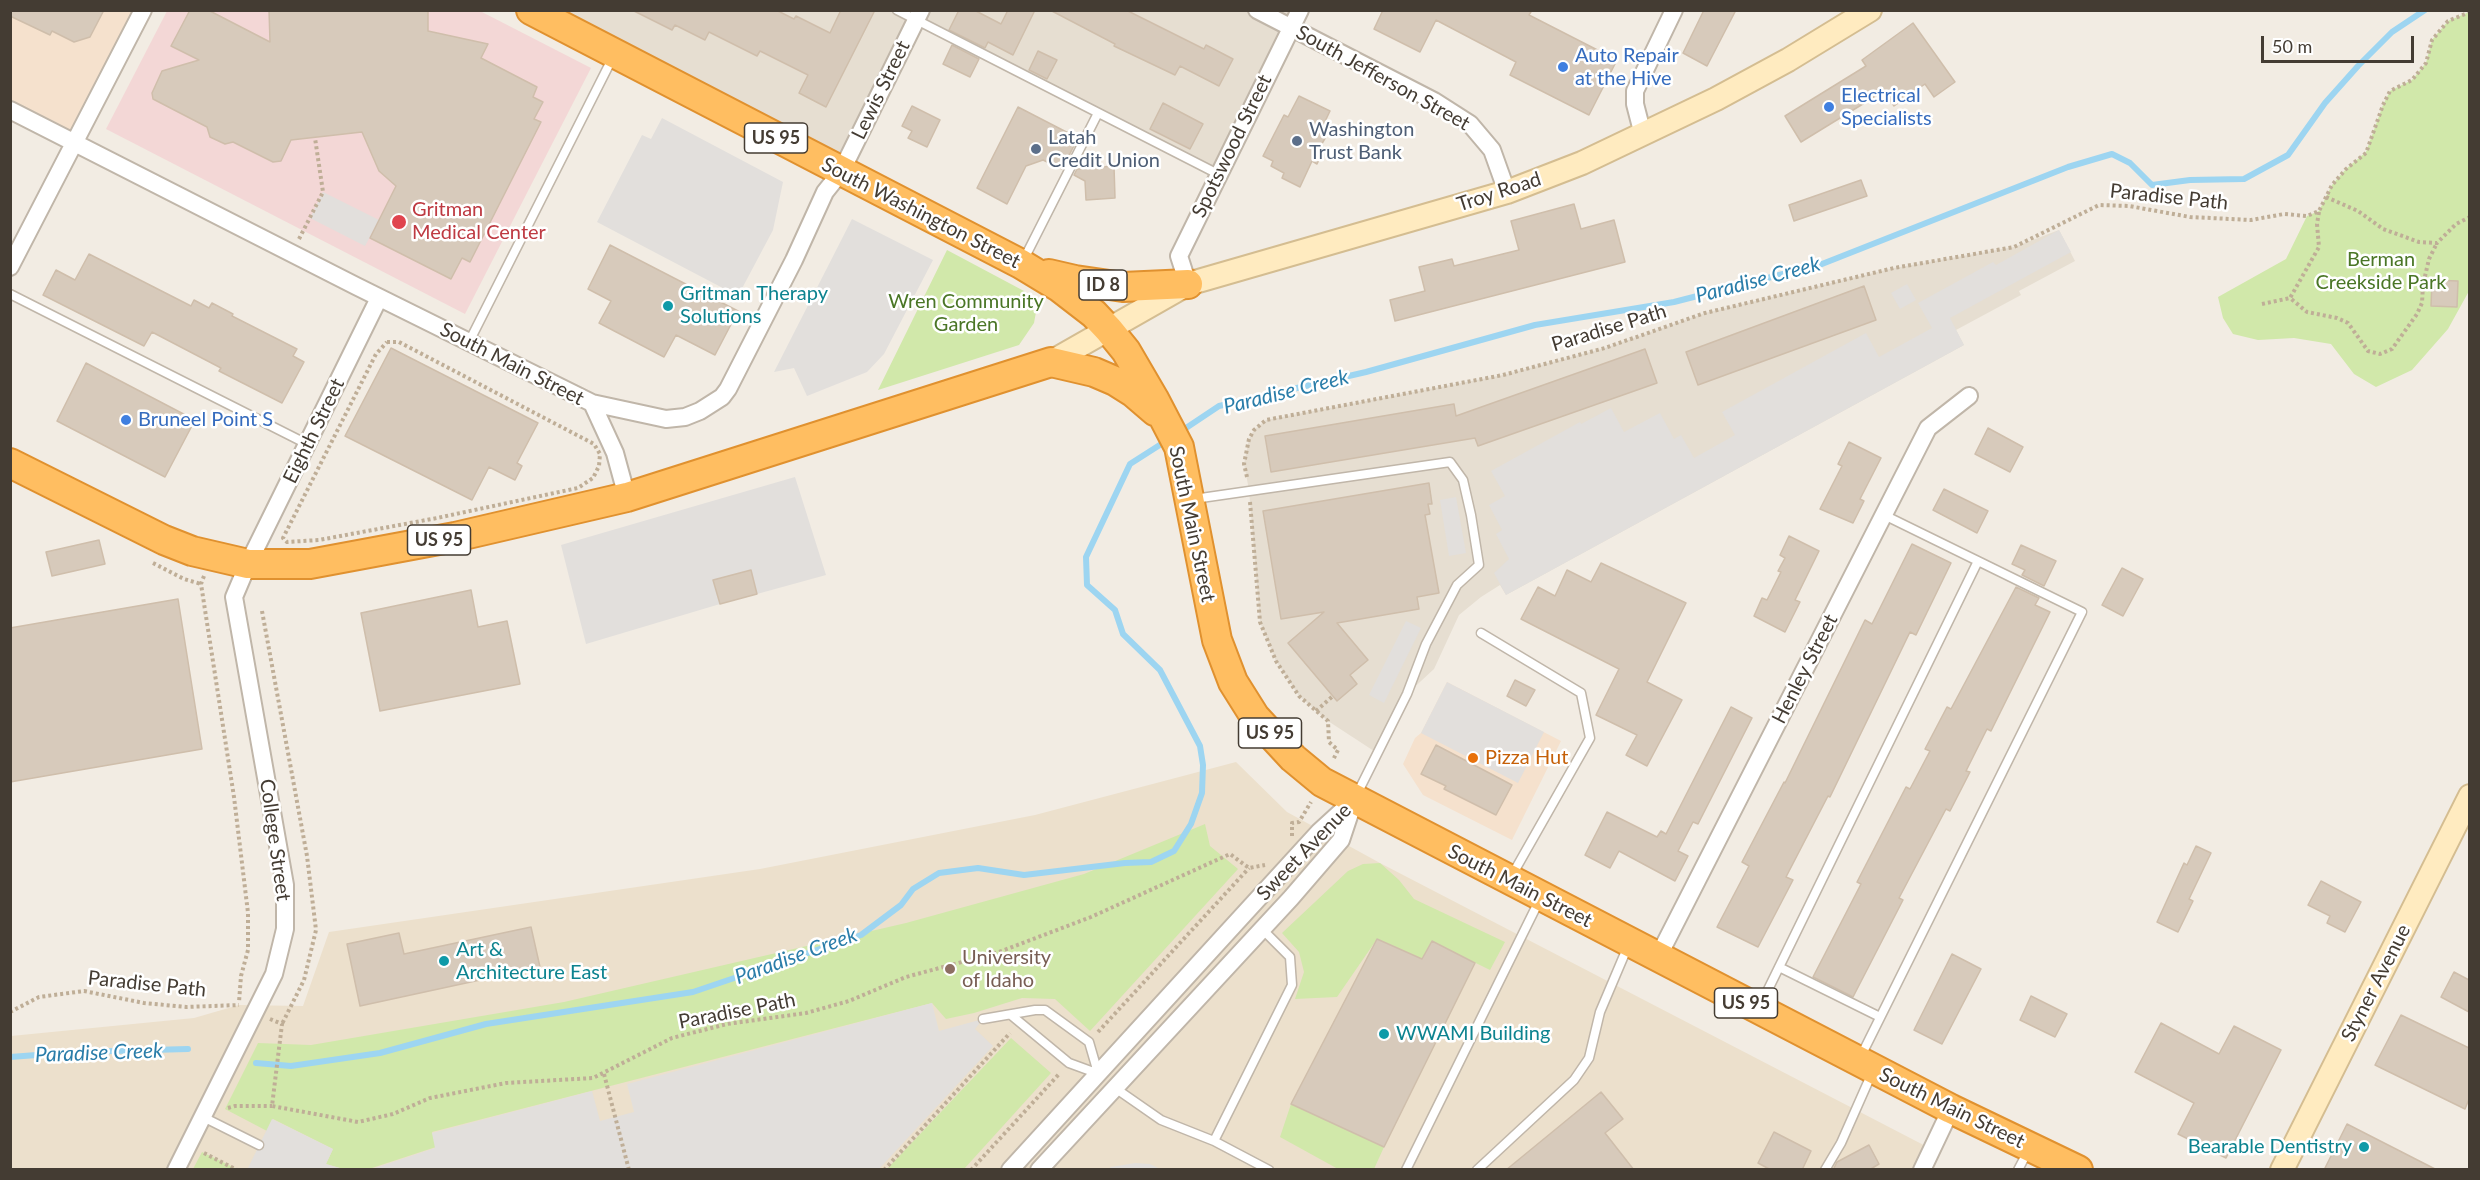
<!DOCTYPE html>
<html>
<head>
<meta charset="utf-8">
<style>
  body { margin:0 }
  #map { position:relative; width:2480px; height:1180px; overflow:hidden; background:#f2ece3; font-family:Lato,sans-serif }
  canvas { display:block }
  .frame { position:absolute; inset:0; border:12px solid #443c33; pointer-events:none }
  .scale { position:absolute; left:2261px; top:36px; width:153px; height:27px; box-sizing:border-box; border:3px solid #443c33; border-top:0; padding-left:8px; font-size:18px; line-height:21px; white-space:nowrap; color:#443c33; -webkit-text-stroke:4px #fff; paint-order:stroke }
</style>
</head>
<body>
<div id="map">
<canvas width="2480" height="1180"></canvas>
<div class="frame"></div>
<div class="scale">50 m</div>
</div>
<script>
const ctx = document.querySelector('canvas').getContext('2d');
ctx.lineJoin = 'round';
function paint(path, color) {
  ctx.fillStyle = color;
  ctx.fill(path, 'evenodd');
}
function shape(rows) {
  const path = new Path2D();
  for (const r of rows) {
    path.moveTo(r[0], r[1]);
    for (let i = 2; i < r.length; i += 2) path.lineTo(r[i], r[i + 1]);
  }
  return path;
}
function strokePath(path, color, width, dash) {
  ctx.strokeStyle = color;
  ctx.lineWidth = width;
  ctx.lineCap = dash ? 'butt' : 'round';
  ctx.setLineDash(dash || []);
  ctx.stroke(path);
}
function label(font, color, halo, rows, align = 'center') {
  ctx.font = font + ' Lato,sans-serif';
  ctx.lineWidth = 5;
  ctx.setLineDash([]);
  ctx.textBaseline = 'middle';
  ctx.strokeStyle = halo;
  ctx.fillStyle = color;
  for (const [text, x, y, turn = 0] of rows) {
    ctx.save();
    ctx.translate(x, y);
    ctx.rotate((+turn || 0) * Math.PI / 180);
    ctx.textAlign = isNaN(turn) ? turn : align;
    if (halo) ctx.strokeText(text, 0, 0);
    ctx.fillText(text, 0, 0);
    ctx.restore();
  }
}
const residential = shape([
  [533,10,1298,11,1218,174,916,20,841,172],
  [2059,230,2075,261,2019,291,2021,295,1956,330,1964,345,1506,595,1500,585,1481,597,1459,615,1434,669,1407,694,1377,753,1328,721,1299,696,1276,661,1260,622,1249,490,1244,464,1249,439,1254,430,1266,420,1503,375,1605,348,1705,313,1894,268,2014,247]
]);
const commercial = shape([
  [10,11,143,11,74,143,11,111],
  [1447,682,1561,741,1512,840,1423,795,1403,764,1415,738,1421,733]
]);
const education = shape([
  [1236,762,1287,812,1380,863,1939,1153,1932,1170,11,1170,11,1036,194,1018,239,1005,303,1006,329,932,760,869,1035,815]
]);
const medical = shape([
  [167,11,480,11,591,68,465,314,106,129]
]);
const green = shape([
  [2469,12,2469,291,2448,329,2412,370,2376,387,2354,374,2331,344,2294,338,2258,340,2233,334,2223,318,2218,297,2286,259,2307,216,2319,211,2332,185,2346,169,2366,152,2383,105,2390,91,2412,80,2426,63,2432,40,2448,21],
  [947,250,1024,291,1032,300,1036,312,1034,323,1019,345,878,390],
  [1205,824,1210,846,1238,869,1090,1031,1055,999,1022,998,974,1013,946,1019,932,1003,432,1132,436,1147,369,1169,343,1169,326,1164,333,1149,273,1119,267,1131,225,1109,258,1043,311,1045,564,1002,906,923,1084,874],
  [1380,863,1399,880,1414,899,1505,942,1490,970,1433,942,1422,959,1377,939,1337,997,1295,999,1304,972,1299,952,1282,933,1348,871,1363,864],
  [1011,1038,1051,1073,964,1169,887,1169],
  [1291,1104,1384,1147,1374,1169,1338,1169,1280,1137],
  [202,1152,237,1169,193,1169]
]);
const parking = shape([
  [662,118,783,182,773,230,738,296,597,222,642,135,651,139],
  [323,192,379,220,365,246,310,218],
  [852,219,933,260,884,354,867,372,807,396,794,368,774,372],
  [2059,230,2071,252,1950,318,1964,345,1506,595,1494,573,1509,559,1496,534,1502,530,1489,505,1505,496,1491,471,1580,422,1581,424,1611,408,1624,432,1660,413,1674,439,1681,435,1694,458,1735,435,1722,412,1866,333,1879,357,1932,328,1918,303,1993,262,1996,265],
  [1907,284,1916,300,1900,309,1891,293],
  [795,477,826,575,757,594,750,570,714,580,720,604,586,644,561,545],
  [1456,497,1466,553,1449,556,1440,500],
  [1406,621,1421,628,1384,703,1369,695],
  [1447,682,1544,732,1518,783,1421,733],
  [932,1003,939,1031,983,1019,975,1029,993,1046,879,1169,369,1170,435,1148,432,1133,592,1091,600,1121,634,1112,627,1084],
  [272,1119,333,1149,326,1164,343,1169,248,1168],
  [1135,1163,1150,1164,1160,1169,1108,1169,1111,1167]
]);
const stream = shape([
  [1180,432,1219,406,1366,372,1535,325,1674,302,1822,264,2068,167,2112,154,2130,163,2152,185,2190,180,2244,179,2288,155,2325,103,2358,66,2392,32,2425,10],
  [10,1057,77,1052,188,1049],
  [256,1063,291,1066,380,1053,486,1024,693,992,861,935,901,905,913,889,939,873,978,868,1024,875,1125,863,1151,862,1174,851,1191,824,1202,793,1203,765,1200,746,1160,670,1123,634,1115,610,1087,585,1086,557,1130,464,1166,441]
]);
const building = shape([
  [10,10,104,10,90,37,74,42,52,31,50,35,10,16,10,10],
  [190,10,208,10,270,42,269,10,428,10,428,31,488,44,481,58,537,87,533,97,543,102,534,119,541,122,470,262,462,258,451,279,370,238,396,186,379,171,362,132,291,140,281,161,273,162,233,142,225,144,210,137,207,127,153,99,152,93,162,71,199,60,171,46,190,10],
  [632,10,776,10,794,19,796,16,830,33,841,10,875,10,826,107,799,93,808,75,760,51,757,56,709,32,705,40,675,25,672,30,632,10],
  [959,10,974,10,1001,24,1008,10,1035,10,1013,55,988,42,985,48,949,30,959,10],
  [1050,10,1126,10,1204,49,1206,45,1233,59,1219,86,1180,66,1175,75,1114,46,1115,44,1050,10],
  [1383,10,1532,10,1529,15,1617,60,1589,115,1510,75,1516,62,1436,20,1420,52,1374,29,1383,10],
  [1704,10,1736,10,1707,66,1683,53,1704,10],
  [1913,23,1955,82,1934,97,1925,84,1894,106,1884,91,1801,142,1785,116,1866,66,1862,60,1913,23],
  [952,45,979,59,970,77,943,64,952,45],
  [1038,51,1057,60,1047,79,1029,70,1038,51],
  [1299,96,1330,111,1320,132,1327,135,1320,147,1324,149,1317,164,1312,161,1300,187,1282,178,1284,173,1271,166,1273,161,1263,156,1284,115,1288,117,1299,96],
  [1163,103,1203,124,1190,149,1150,129,1163,103],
  [912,106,940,120,927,147,908,138,912,131,902,126,912,106],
  [1018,107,1078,138,1062,169,1043,160,1026,166,1007,204,977,188,1018,107],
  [1114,166,1115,198,1086,200,1085,181,1074,175,1077,169,1114,166],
  [1861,180,1867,196,1794,221,1789,205,1861,180],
  [1574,204,1581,229,1614,220,1625,262,1395,321,1390,300,1425,291,1419,267,1452,259,1454,266,1519,250,1511,221,1574,204],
  [610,245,738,311,715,355,676,335,664,357,599,323,611,301,588,289,610,245],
  [89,254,191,306,194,300,209,308,212,303,233,314,232,316,297,349,293,356,304,362,282,403,219,371,221,368,152,332,144,346,43,295,56,270,75,280,89,254],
  [2432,280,2458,281,2457,307,2431,306,2432,280],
  [1864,286,1876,320,1698,385,1686,352,1864,286],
  [391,348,538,423,517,463,522,466,515,480,489,467,472,500,345,436,391,348],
  [1645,349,1657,383,1478,446,1475,438,1271,472,1265,436,1454,404,1456,416,1645,349],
  [86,363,195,420,165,477,57,421,86,363],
  [1988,428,2023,447,2010,472,1975,454,1988,428],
  [1849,442,1881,458,1860,499,1864,501,1853,523,1820,509,1842,466,1838,464,1849,442],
  [1429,483,1432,504,1428,504,1430,514,1425,515,1439,593,1417,597,1419,609,1337,623,1368,660,1350,675,1357,684,1337,701,1288,643,1324,612,1281,619,1263,511,1429,483],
  [1944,489,1988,511,1977,533,1933,510,1944,489],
  [1789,536,1819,551,1795,600,1800,602,1785,632,1754,616,1762,598,1767,600,1781,572,1778,571,1785,558,1780,555,1789,536],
  [99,540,105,564,52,576,46,552,99,540],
  [1912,544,1951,563,1916,635,1910,632,1830,797,1828,796,1786,877,1793,880,1758,947,1717,927,1749,866,1742,862,1784,782,1785,783,1865,620,1872,624,1912,544],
  [2021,545,2056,561,2044,586,2022,575,2025,570,2012,564,2021,545],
  [1601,563,1686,603,1647,682,1682,700,1647,766,1626,755,1637,735,1596,715,1619,669,1521,619,1538,587,1555,596,1567,570,1591,582,1601,563],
  [2122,568,2143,579,2123,616,2102,605,2122,568],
  [751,570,757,594,720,604,713,580,751,570],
  [2016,587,2039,598,2035,605,2050,612,1991,731,1987,729,1966,771,1970,772,1950,811,1946,809,1899,898,1903,900,1853,997,1813,977,1861,884,1857,882,1906,787,1910,789,1930,751,1925,749,1947,707,1951,709,2016,587],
  [471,590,478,627,507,621,520,684,380,711,361,613,471,590],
  [178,599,202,749,10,782,10,628,178,599],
  [1515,680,1535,690,1526,706,1507,696,1515,680],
  [1731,707,1752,718,1698,824,1693,822,1678,851,1688,856,1675,881,1619,851,1610,868,1585,855,1607,812,1657,837,1661,831,1666,834,1731,707],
  [1436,745,1512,785,1496,815,1444,789,1446,786,1421,774,1436,745],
  [2196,846,2211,853,2189,899,2193,901,2178,932,2157,922,2184,863,2187,865,2196,846],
  [2321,881,2361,902,2345,932,2327,923,2330,916,2308,905,2321,881],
  [531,927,540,967,360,1006,347,944,399,933,404,954,531,927],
  [1377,939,1422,959,1432,941,1475,963,1384,1147,1291,1104,1377,939],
  [1952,954,1981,969,1942,1044,1914,1030,1952,954],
  [2454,972,2469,980,2469,1012,2441,997,2454,972],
  [2031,996,2067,1014,2055,1037,2020,1020,2031,996],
  [2401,1015,2469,1048,2469,1099,2465,1109,2375,1065,2401,1015],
  [2161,1023,2219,1054,2234,1026,2281,1050,2226,1158,2178,1134,2194,1103,2135,1072,2161,1023],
  [1601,1092,1623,1119,1605,1133,1634,1170,1506,1170,1601,1092],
  [2347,1124,2437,1170,2324,1170,2347,1124],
  [1774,1132,1811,1151,1802,1170,1771,1170,1758,1163,1774,1132],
  [1869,1145,1879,1164,1869,1170,1833,1170,1837,1162,1869,1145]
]);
const path = shape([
  [2326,197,2358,211,2383,229,2419,242,2437,243,2456,224,2470,217],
  [2319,212,2317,224,2319,247,2290,298,2307,312,2337,318,2348,323,2368,351,2380,354,2392,349,2417,314,2422,303,2423,285,2429,259,2437,243],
  [299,239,323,192,315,138],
  [2262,304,2290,298],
  [387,342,399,342,594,444,600,454,599,466,593,478,578,488,437,518,319,540,287,542,283,538,376,354,387,342],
  [1247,477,1244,464,1249,439,1254,430,1266,420,1503,375,1605,348,1705,313,1894,268,2014,247,2099,205,2129,206,2190,217,2251,220,2284,214,2307,216,2319,211,2332,185,2346,169,2366,153,2383,105,2390,91,2412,80,2426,63,2432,40,2448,21,2470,12],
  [1250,502,1260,622,1276,661,1299,696,1328,721,1329,742,1338,750,1333,760],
  [153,563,184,579,201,584],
  [204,576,201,584,234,797,248,913,248,950,241,976,239,1002],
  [262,611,307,856,316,930,304,980,282,1024],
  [1316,711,1333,696],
  [1292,836,1292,823,1299,822,1311,802],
  [10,1012,39,997,84,991,144,1003,186,1007,239,1005],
  [270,1019,282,1024,272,1106,358,1122,393,1114,430,1098,506,1083,593,1078,672,1038,727,1024,806,1013,849,1001,906,977,999,952,1091,917,1230,854,1249,868,1265,865],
  [1098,1032,1249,868],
  [604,1074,629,1170],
  [228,1108,235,1106,272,1106],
  [204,1153,237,1170],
  [884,1170,1010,1033],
  [971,1170,1060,1073]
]);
const lane = shape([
  [897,10,1218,174],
  [1023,261,1098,113],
  [10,294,307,444],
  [469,342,612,59],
  [1194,499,1450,462,1463,480,1471,515,1479,565,1457,585,1426,644,1407,694,1357,794],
  [1481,633,1581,693,1590,738,1511,877],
  [1262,929,1290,957,1292,985,1214,1141,1269,1170],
  [1779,967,1880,1017],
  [1760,1006,1978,561],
  [1011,1015,1069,1063,1099,1074],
  [983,1019,1035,1010,1045,1010,1089,1042,1098,1073],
  [1860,1058,2082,612,1884,515],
  [1115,1088,1161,1120,1214,1141],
  [203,1117,259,1145],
  [1406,1170,1539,901],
  [1477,1170,1574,1080,1589,1058,1600,1012,1628,946],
  [1825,1170,1841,1143,1872,1073],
  [2018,1170,2028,1151]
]);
const street = shape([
  [1257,10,1434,101,1470,124,1492,150,1507,192],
  [10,110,356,286,592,403,666,419,685,417,700,411,722,397,728,389,794,260,825,192,841,172,921,10],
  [1643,135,1635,104,1635,91,1674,10],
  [10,267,143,10],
  [1188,284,1179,256,1300,10],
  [592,403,615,453,627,497],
  [1658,957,1928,428,1969,396],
  [176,1170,274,974,285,929,285,885,234,597,248,564,379,298],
  [1010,1170,1319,832,1354,800],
  [1039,1170,1291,898,1341,840,1354,801],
  [1922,1170,1951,1109]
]);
const secondary = shape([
  [1051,362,1188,284,1507,192,1582,163,1716,99,1788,60,1870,10],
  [2282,1170,2470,796]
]);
const highway = shape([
  [531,10,1021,264,1059,287,1094,314,1109,330,1126,351,1154,399,1179,447,1217,640,1233,682,1255,717,1293,758,1322,782,1951,1109,2078,1170],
  [1049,274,1075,280,1123,287,1188,284],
  [10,463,164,540,192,551,248,564,310,564,455,537,627,497,1051,362,1094,372,1115,381,1134,393,1155,411]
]);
const markers = [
  [1563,67,6,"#3f7fe0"],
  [1829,107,6,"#3f7fe0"],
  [1297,141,6,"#5c6f8a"],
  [1036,149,6,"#5c6f8a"],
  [399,222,8,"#e0444e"],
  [668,306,6,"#0f9aa8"],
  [126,420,6,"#3f7fe0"],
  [1473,758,6,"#e8710a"],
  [444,961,6,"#0f9aa8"],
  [950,969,6,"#8d6e63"],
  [1384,1034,6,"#0f9aa8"],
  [2364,1147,6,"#0f9aa8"]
];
const shields = [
  [776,138,63],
  [1103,285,48],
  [439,540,63],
  [1270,733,63],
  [1746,1003,63]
];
const shieldNames = [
  ["US 95",776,138],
  ["ID 8",1103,285],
  ["US 95",439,540],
  ["US 95",1270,733],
  ["US 95",1746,1003]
];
const shopNames = [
  ["Auto Repair",1575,56],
  ["at the Hive",1575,79],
  ["Electrical",1841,96],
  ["Specialists",1841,119],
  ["Bruneel Point S",138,420]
];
const streetNames = [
  ["South Jefferson Street",1383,78,29],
  ["Lewis Street",881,90,-64],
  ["Spotswood Street",1232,146,-64],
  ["Troy Road",1499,192,-18],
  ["Paradise Path",2169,197,6],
  ["South Washington Street",921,213,27],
  ["Paradise Path",1609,328,-17],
  ["South Main Street",512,364,27],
  ["Eighth Street",314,431,-64],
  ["South Main Street",1192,524,78],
  ["Henley Street",1805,669,-63],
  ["College Street",275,840,82],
  ["Sweet Avenue",1304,852,-46],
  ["South Main Street",1520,886,27],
  ["Styner Avenue",2376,983,-63],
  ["Paradise Path",147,984,6],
  ["Paradise Path",737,1011,-11],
  ["South Main Street",1952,1108,26]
];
const serviceNames = [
  ["Washington",1309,130],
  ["Trust Bank",1309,153],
  ["Latah",1048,138],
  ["Credit Union",1048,161]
];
const healthNames = [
  ["Gritman",412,210],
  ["Medical Center",412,233]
];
const parkNames = [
  ["Berman",2381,260],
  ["Creekside Park",2381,283],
  ["Wren Community",966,302],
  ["Garden",966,325]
];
const cultureNames = [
  ["Gritman Therapy",680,294],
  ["Solutions",680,317],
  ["Art &",456,950],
  ["Architecture East",456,973],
  ["WWAMI Building",1396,1034],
  ["Bearable Dentistry",2352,1147,"right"]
];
const foodNames = [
  ["Pizza Hut",1485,758]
];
const educationNames = [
  ["University",962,958],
  ["of Idaho",962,981]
];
const waterNames = [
  ["Paradise Creek",1758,280,-15],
  ["Paradise Creek",1286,392,-14],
  ["Paradise Creek",796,956,-20],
  ["Paradise Creek",99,1053,-2]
];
paint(residential, '#e6ded1');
paint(commercial, '#f5e1cd');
paint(education, '#ece0cc');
paint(medical, '#f3d7d6');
paint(green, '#d1e8aa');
paint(parking, '#e2dfdc');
strokePath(stream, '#9dd5f1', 6);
paint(building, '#d7cabb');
strokePath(building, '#cfbeab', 1.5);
strokePath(lane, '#c0b6a9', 11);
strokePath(street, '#c0b6a9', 20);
strokePath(secondary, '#d4bd91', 26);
strokePath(highway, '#e0912f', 32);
strokePath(path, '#bfae97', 4, [3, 3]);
strokePath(lane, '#fff', 8);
strokePath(street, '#fff', 16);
strokePath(secondary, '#ffebc0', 22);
strokePath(highway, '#ffbe61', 28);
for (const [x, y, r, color] of markers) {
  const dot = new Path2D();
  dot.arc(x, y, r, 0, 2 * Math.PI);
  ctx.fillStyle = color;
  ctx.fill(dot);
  strokePath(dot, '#fff', 2);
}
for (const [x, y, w] of shields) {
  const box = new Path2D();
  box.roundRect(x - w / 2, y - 15, w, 30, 4.5);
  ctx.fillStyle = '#fff';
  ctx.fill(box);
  strokePath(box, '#443c33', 1.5);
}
label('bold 18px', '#443c33', null, shieldNames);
label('20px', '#366cbe', '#fff', shopNames, 'left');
label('20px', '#443c33', '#fff', streetNames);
label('20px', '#4e5e75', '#fff', serviceNames, 'left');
label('20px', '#be3a42', '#fff', healthNames, 'left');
label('20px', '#4a7626', '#fff', parkNames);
label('20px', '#0d838f', '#fff', cultureNames, 'left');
label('20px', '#c56008', '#fff', foodNames, 'left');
label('20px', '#785e54', '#fff', educationNames, 'left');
label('italic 21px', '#2a7da9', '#fff', waterNames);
</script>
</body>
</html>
